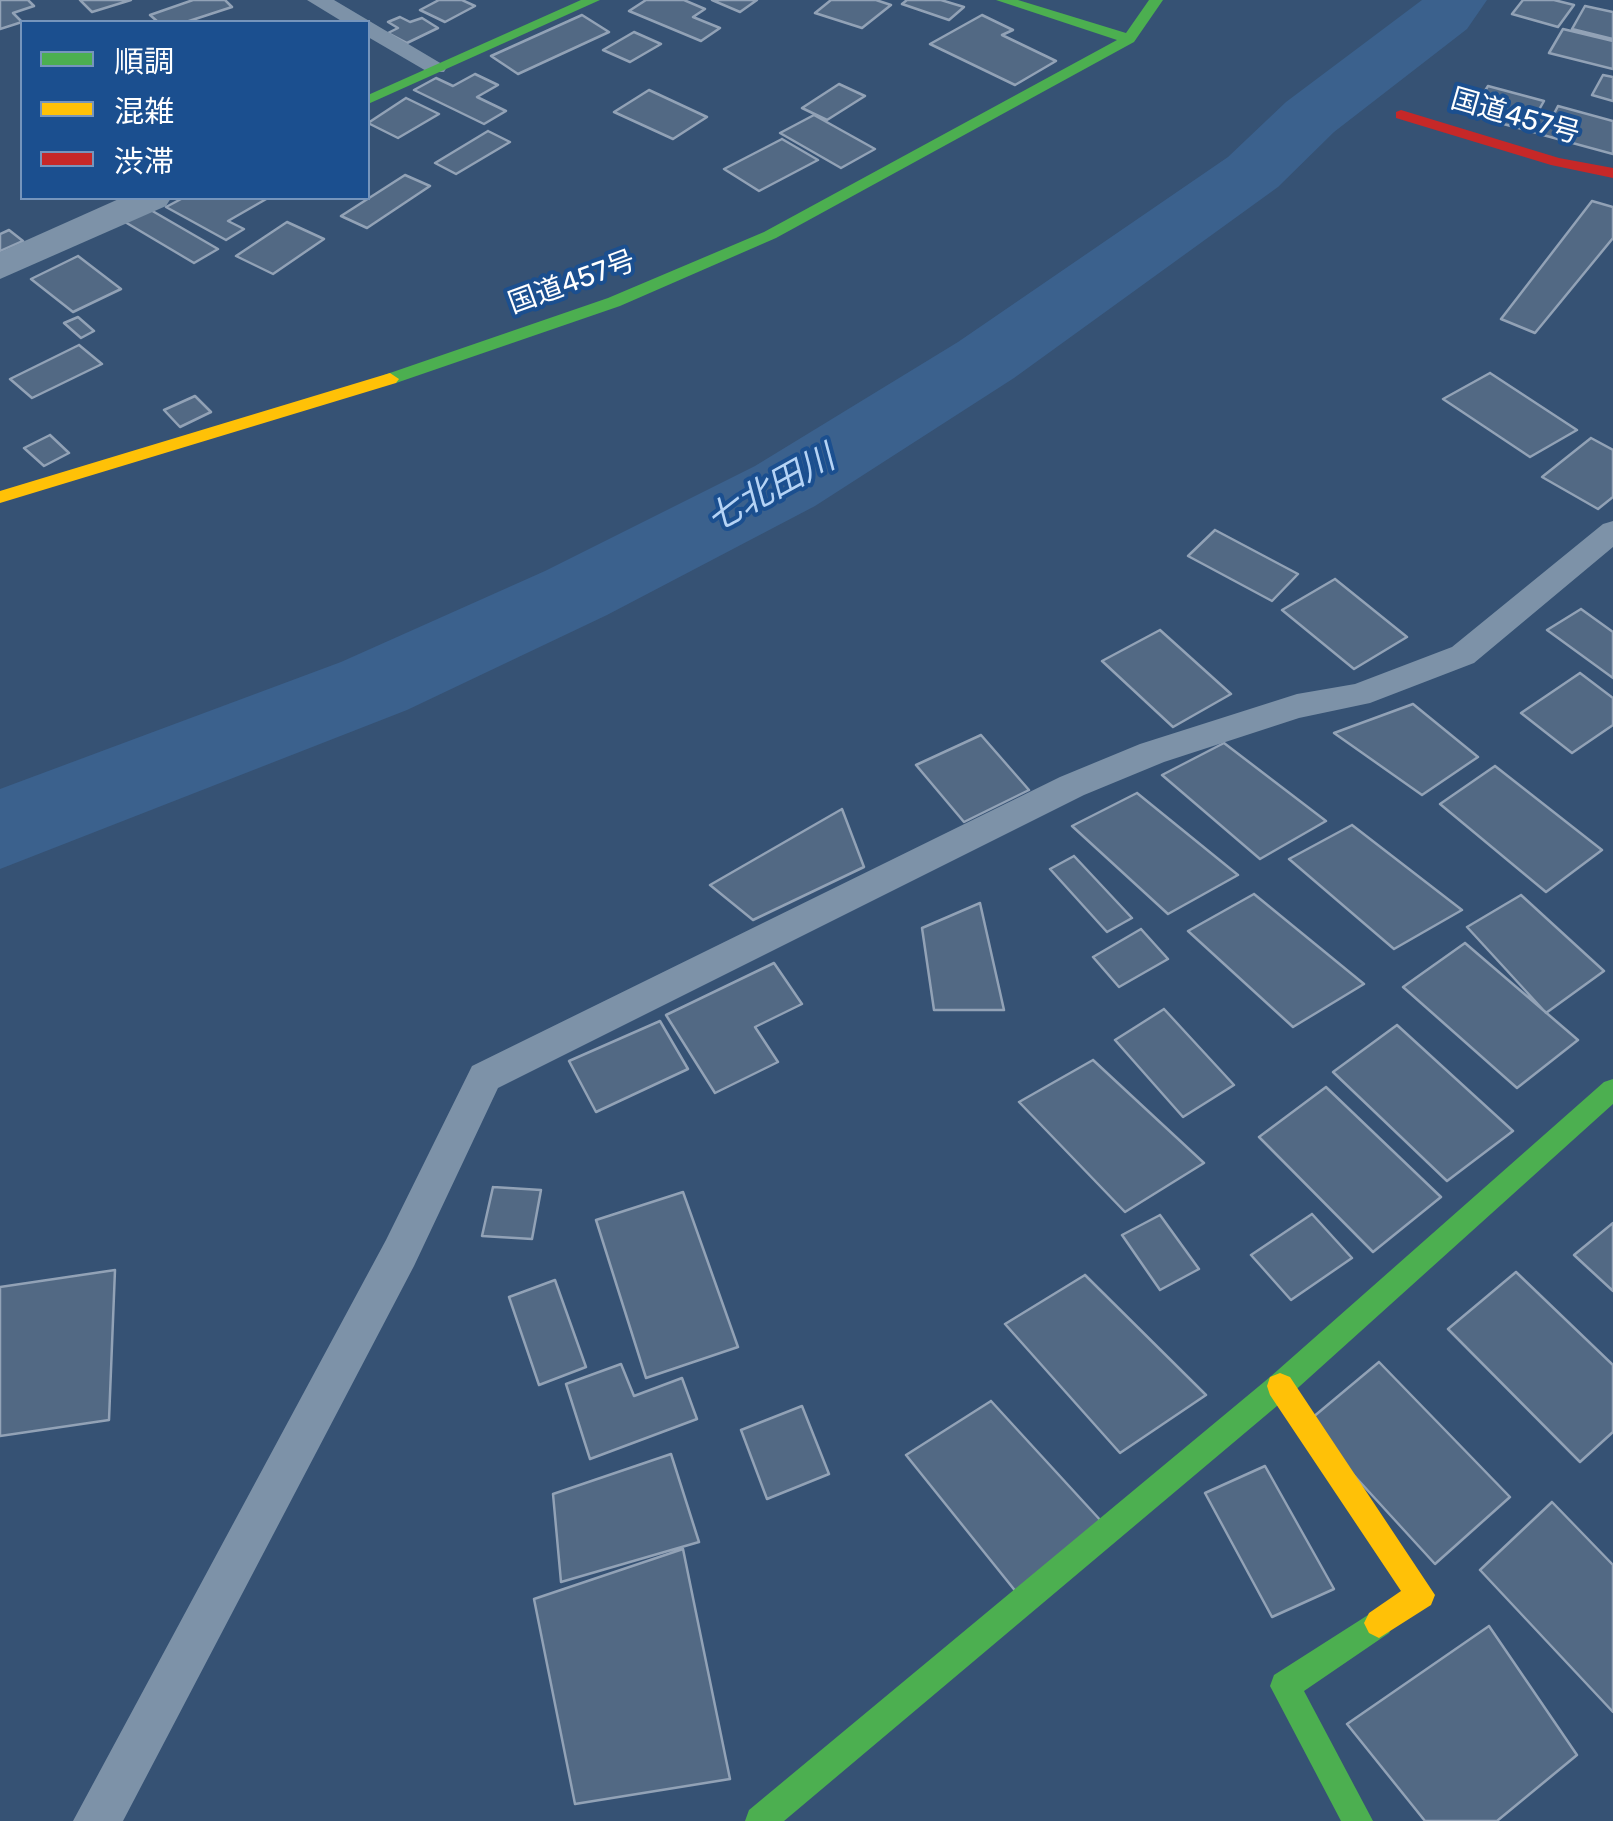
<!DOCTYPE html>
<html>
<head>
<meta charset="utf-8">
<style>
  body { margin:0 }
  #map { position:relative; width:1613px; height:1821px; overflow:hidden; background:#365274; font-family:Rubik,"Noto Sans JP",sans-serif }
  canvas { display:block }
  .legend { position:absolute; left:20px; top:20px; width:350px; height:180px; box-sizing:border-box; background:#1b4f8f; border:2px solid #7695bc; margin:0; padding:12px 18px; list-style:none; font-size:30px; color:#fff }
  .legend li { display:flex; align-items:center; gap:20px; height:50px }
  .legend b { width:50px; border:2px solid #7695bc }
</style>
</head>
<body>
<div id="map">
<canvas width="1613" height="1821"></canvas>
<ul class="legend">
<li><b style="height:12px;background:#4caf50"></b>順調</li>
<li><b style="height:12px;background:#ffc107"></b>混雑</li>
<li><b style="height:12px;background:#c62828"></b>渋滞</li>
</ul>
</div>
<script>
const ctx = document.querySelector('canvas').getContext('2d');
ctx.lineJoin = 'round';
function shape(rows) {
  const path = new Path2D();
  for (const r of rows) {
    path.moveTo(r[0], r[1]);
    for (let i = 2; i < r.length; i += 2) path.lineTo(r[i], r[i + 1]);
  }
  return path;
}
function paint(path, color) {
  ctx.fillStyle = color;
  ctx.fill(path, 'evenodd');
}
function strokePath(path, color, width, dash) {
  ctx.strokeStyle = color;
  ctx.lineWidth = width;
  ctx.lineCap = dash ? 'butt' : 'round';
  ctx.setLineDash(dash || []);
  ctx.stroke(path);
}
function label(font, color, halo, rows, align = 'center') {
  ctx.font = font + ' Rubik,"Noto Sans JP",sans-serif';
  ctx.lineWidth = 8;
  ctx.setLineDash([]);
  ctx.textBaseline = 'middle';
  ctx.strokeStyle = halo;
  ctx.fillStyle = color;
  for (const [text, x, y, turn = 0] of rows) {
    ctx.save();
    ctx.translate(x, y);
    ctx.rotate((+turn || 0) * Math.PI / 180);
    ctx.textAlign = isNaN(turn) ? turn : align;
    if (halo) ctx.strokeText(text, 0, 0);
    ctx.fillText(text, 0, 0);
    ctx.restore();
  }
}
const river = shape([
  [1422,0,1487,0,1467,29,1334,132,1278,187,1014,378,815,506,607,615,407,710,0,869,0,789,341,662,545,571,755,466,958,342,1228,157,1286,102,1422,0]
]);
const building = shape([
  [0,0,28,0,34,6,13,13,22,22,0,29,0,0],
  [80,0,131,0,92,12,80,0],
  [193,0,225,0,232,7,186,22,158,22,150,15,193,0],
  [439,0,462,0,475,6,445,22,420,10,439,0],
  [646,0,684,0,705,9,693,17,720,28,701,41,629,11,646,0],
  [712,0,757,0,740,12,712,0],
  [831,0,876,0,891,5,862,28,815,13,831,0],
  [907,0,941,0,964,7,949,20,902,4,907,0],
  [1523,0,1554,0,1574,5,1558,27,1512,14,1523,0],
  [1585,6,1613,12,1613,39,1572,29,1585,6],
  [582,15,609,32,518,74,491,56,582,15],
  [982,15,1013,30,1002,35,1056,61,1015,85,930,44,982,15],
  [400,17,410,22,422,18,438,28,407,43,388,33,398,28,388,22,400,17],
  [1563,29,1613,41,1613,69,1549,53,1563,29],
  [634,32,661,44,630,62,603,50,634,32],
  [475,74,498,85,477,97,506,111,484,124,414,90,436,78,453,86,475,74],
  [1603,75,1613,77,1613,101,1592,95,1603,75],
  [839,84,865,96,827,120,802,108,839,84],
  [1488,86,1544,101,1536,115,1546,118,1537,133,1470,115,1488,86],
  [649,90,707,117,673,139,614,112,649,90],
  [406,98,439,114,398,138,368,123,406,98],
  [1558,106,1613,121,1613,154,1543,135,1558,106],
  [814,115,875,149,841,168,780,133,814,115],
  [488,131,510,142,456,174,435,163,488,131],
  [782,139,818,160,759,191,724,169,782,139],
  [405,175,430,186,367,228,341,216,405,175],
  [183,198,268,198,228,221,244,229,226,240,166,207,183,198],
  [1592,201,1613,207,1613,238,1535,333,1501,319,1592,201],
  [149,209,218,249,194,263,125,222,149,209],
  [287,222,324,239,273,274,236,256,287,222],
  [9,230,23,241,0,251,0,234,9,230],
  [78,256,121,289,73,312,31,279,78,256],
  [78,317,94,331,81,338,64,323,78,317],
  [79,345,102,364,32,398,10,379,79,345],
  [1490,373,1577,430,1530,457,1443,399,1490,373],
  [195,396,211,412,180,427,164,410,195,396],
  [50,435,69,453,44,466,24,448,50,435],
  [1591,438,1613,450,1613,497,1598,509,1542,477,1591,438],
  [1215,530,1298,574,1272,601,1188,556,1215,530],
  [1335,579,1407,637,1354,669,1282,610,1335,579],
  [1581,609,1613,632,1613,678,1547,630,1581,609],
  [1160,630,1231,694,1173,727,1102,661,1160,630],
  [1580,673,1613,698,1613,725,1572,753,1521,713,1580,673],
  [1413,704,1478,757,1422,795,1334,733,1413,704],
  [981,735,1029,790,964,822,916,765,981,735],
  [1224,743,1326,821,1260,859,1162,775,1224,743],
  [1495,766,1602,850,1546,892,1440,804,1495,766],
  [1137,793,1238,875,1168,914,1072,826,1137,793],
  [842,809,864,867,753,920,710,885,842,809],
  [1352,825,1462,910,1394,949,1289,859,1352,825],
  [1074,856,1132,918,1107,932,1050,869,1074,856],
  [1254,894,1364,984,1293,1027,1188,931,1254,894],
  [1521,895,1604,971,1546,1013,1467,927,1521,895],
  [980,903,1004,1010,934,1010,922,928,980,903],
  [1141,929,1168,959,1119,987,1093,957,1141,929],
  [1465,943,1578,1040,1517,1088,1403,987,1465,943],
  [774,963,802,1004,755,1027,778,1062,715,1093,666,1015,774,963],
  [1164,1009,1234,1085,1183,1117,1115,1040,1164,1009],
  [660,1021,688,1069,596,1112,569,1061,660,1021],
  [1397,1025,1513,1131,1447,1181,1333,1072,1397,1025],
  [1093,1060,1204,1163,1125,1212,1019,1102,1093,1060],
  [1326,1087,1441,1197,1373,1252,1259,1137,1326,1087],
  [493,1187,541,1190,532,1239,482,1236,493,1187],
  [683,1192,738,1347,646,1378,596,1220,683,1192],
  [1312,1214,1352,1258,1291,1300,1251,1255,1312,1214],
  [1160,1215,1199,1269,1160,1290,1122,1235,1160,1215],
  [1613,1223,1613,1291,1574,1255,1613,1223],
  [115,1270,109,1420,0,1436,0,1287,115,1270],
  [1516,1272,1613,1365,1613,1432,1580,1462,1448,1329,1516,1272],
  [1085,1275,1206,1395,1120,1453,1005,1324,1085,1275],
  [555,1280,586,1367,539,1385,509,1297,555,1280],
  [1379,1362,1510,1497,1435,1564,1306,1423,1379,1362],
  [621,1364,634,1396,682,1378,697,1419,590,1459,566,1384,621,1364],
  [991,1401,1113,1534,1021,1598,906,1455,991,1401],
  [802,1406,829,1474,767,1499,741,1430,802,1406],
  [671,1454,699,1542,561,1582,553,1494,671,1454],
  [1265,1466,1334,1589,1272,1617,1205,1493,1265,1466],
  [1552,1502,1613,1565,1613,1712,1480,1570,1552,1502],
  [683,1549,730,1779,575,1804,534,1599,683,1549],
  [1489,1626,1577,1755,1497,1821,1425,1821,1347,1724,1489,1626]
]);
const lane = shape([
  [307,0,334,0,447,67,444,72,428,72,368,37,368,22,343,22,307,0],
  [1613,521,1613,547,1474,663,1370,703,1299,718,1164,762,1084,795,498,1088,414,1266,123,1821,73,1821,386,1240,472,1066,1060,777,1140,744,1297,694,1355,684,1452,647,1603,524,1613,521]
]);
const street = shape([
  [121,198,171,198,166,206,0,279,0,252,121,198]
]);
const fast = shape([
  [581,0,600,0,368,104,368,95,581,0],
  [996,0,1018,0,1126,33,1149,0,1163,0,1134,42,776,238,620,306,396,383,384,383,381,379,384,375,608,298,764,232,1117,40,996,0],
  [1613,1079,1613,1104,1290,1395,784,1821,745,1821,749,1810,1270,1377,1604,1082,1613,1079],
  [1379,1608,1389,1613,1394,1623,1389,1633,1304,1691,1373,1821,1341,1821,1270,1686,1274,1675,1379,1608]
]);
const slow = shape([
  [390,373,399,379,396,383,0,503,0,491,390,373],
  [1280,1373,1290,1377,1435,1595,1431,1605,1379,1638,1369,1633,1364,1623,1369,1613,1401,1591,1270,1395,1267,1386,1270,1377,1280,1373]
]);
const jam = shape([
  [1401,110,1559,158,1613,168,1613,178,1551,165,1396,118,1396,112,1401,110]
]);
const farStreetnames = [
  ["国道457号",1515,117,16],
  ["国道457号",572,283,-20]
];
const waterNames = [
  ["七北田川",771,490,-29]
];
paint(river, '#3b618d');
paint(building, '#526984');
strokePath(building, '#92a2b6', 2.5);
paint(lane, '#7d92a8');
paint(street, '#7d92a8');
paint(fast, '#4caf50');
paint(slow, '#ffc107');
paint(jam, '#c62828');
label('28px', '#fff', '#1b4f8f', farStreetnames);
label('italic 35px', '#b5d3f5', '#1b4f8f', waterNames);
</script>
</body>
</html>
